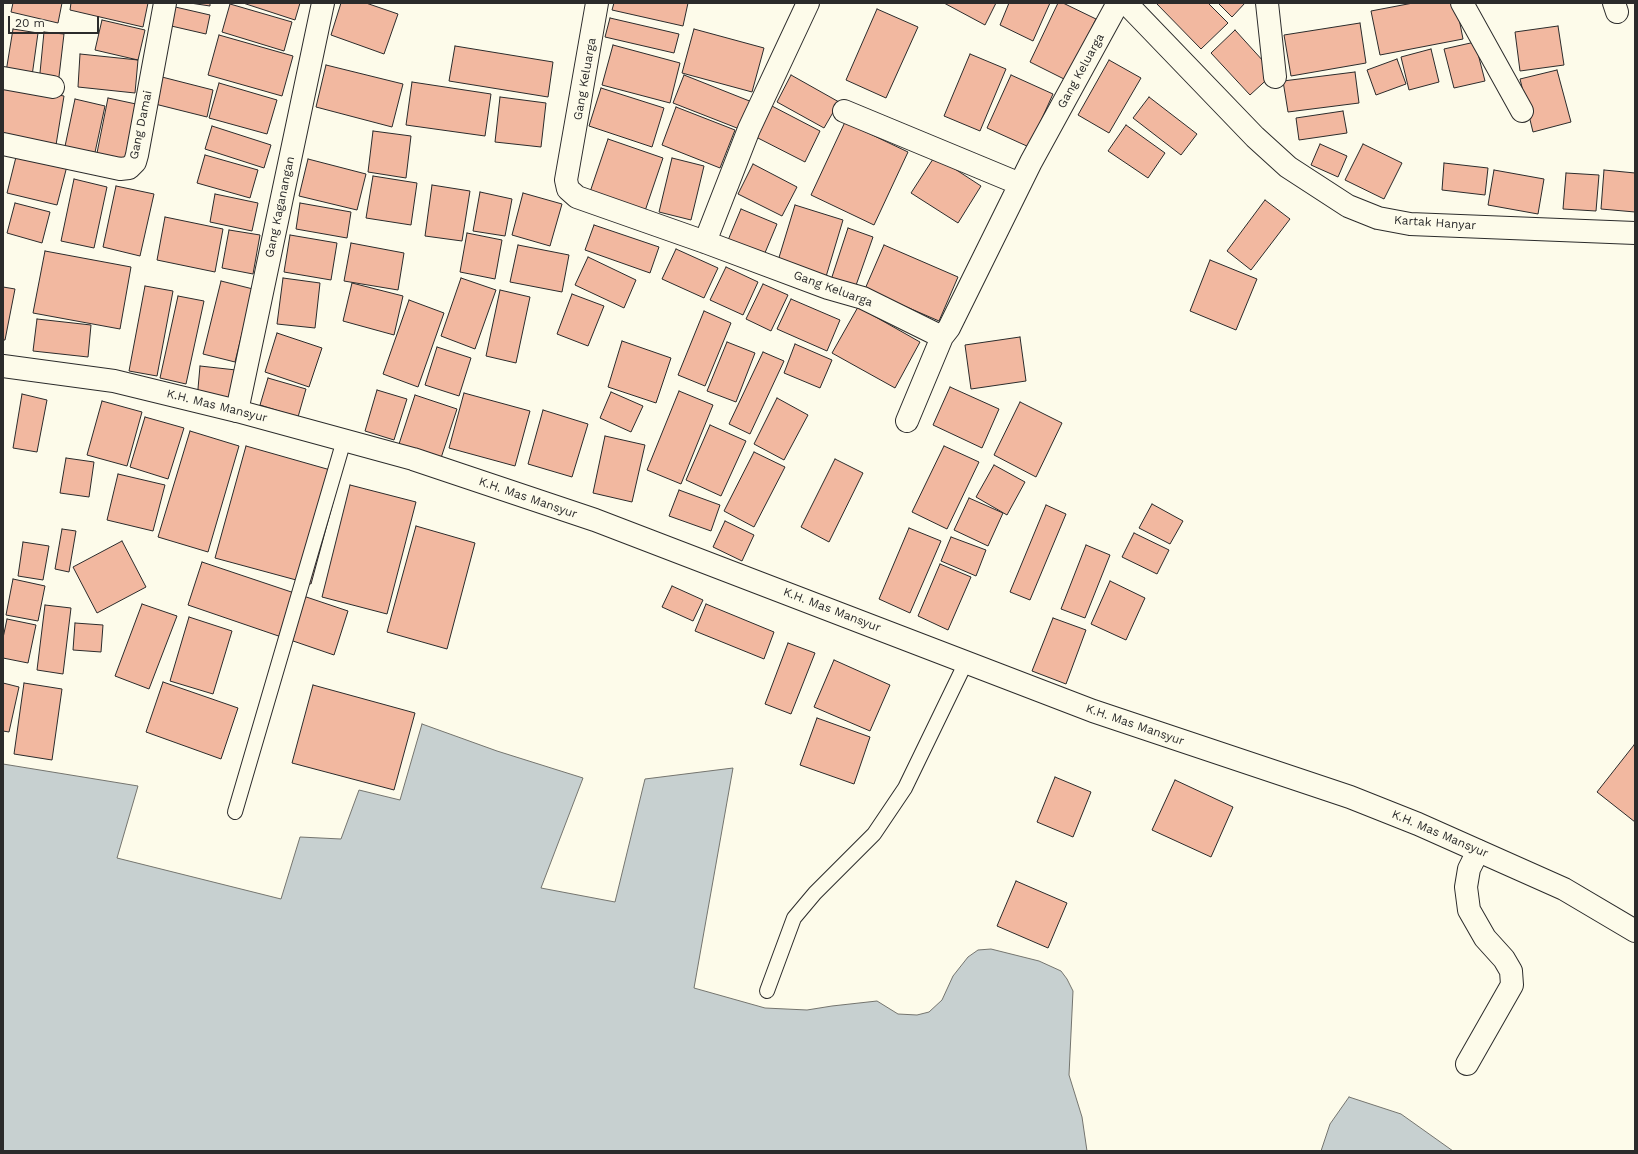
<!DOCTYPE html>
<html>
<head>
<meta charset="utf-8">
<style>
  body { margin:0 }
  #map { position:relative; width:1638px; height:1154px; overflow:hidden; background:#fdfbea; font-family:"Work Sans",sans-serif }
  canvas { display:block }
  .frame { position:absolute; inset:0; border:4px solid #2b2b2b; pointer-events:none }
  .scale { position:absolute; left:8px; top:16px; width:91px; height:18px; box-sizing:border-box; border:2px solid #2b2b2b; border-top:0; padding-left:5px; font-size:12px; line-height:14px; white-space:nowrap; color:#2b2b2b; -webkit-text-stroke:3px #fdfbea; paint-order:stroke }
</style>
</head>
<body>
<div id="map">
<canvas width="1638" height="1154"></canvas>
<div class="frame"></div>
<div class="scale">20 m</div>
</div>
<script>
const ctx = document.querySelector('canvas').getContext('2d');
ctx.lineJoin = 'round';
function paint(path, color) {
  ctx.fillStyle = color;
  ctx.fill(path, 'evenodd');
}
function shape(rows) {
  const path = new Path2D();
  for (const r of rows) {
    path.moveTo(r[0], r[1]);
    for (let i = 2; i < r.length; i += 2) path.lineTo(r[i], r[i + 1]);
  }
  return path;
}
function strokePath(path, color, width, dash) {
  ctx.strokeStyle = color;
  ctx.lineWidth = width;
  ctx.lineCap = dash ? 'butt' : 'round';
  ctx.setLineDash(dash || []);
  ctx.stroke(path);
}
function label(font, color, halo, rows, align = 'center') {
  ctx.font = font + ' "Work Sans",sans-serif';
  ctx.lineWidth = 3;
  ctx.setLineDash([]);
  ctx.textBaseline = 'middle';
  ctx.strokeStyle = halo;
  ctx.fillStyle = color;
  for (const [text, x, y, turn = 0] of rows) {
    ctx.save();
    ctx.translate(x, y);
    ctx.rotate((+turn || 0) * Math.PI / 180);
    ctx.textAlign = isNaN(turn) ? turn : align;
    if (halo) ctx.strokeText(text, 0, 0);
    ctx.fillText(text, 0, 0);
    ctx.restore();
  }
}
const water = shape([
  [422,724,497,751,583,778,541,888,615,902,645,779,733,768,694,988,765,1008,807,1010,832,1006,877,1001,898,1014,917,1015,929,1012,942,1000,953,976,968,957,978,950,991,949,1039,961,1061,971,1067,979,1073,991,1069,1075,1082,1117,1087,1151,3,1151,3,764,138,786,117,858,281,899,300,837,341,839,359,790,400,800,422,724],
  [1349,1097,1401,1114,1453,1151,1321,1151,1330,1124,1349,1097]
]);
const building = shape([
  [13,3,62,3,58,23,11,12,13,3],
  [71,3,148,3,143,27,70,10,71,3],
  [190,3,210,3,210,6,190,3],
  [243,3,300,3,295,20,243,3],
  [341,3,366,3,398,14,384,54,331,35,341,3],
  [614,3,688,3,683,26,612,10,614,3],
  [944,3,996,3,985,25,944,3],
  [1009,3,1050,3,1033,41,1000,25,1009,3],
  [1058,3,1063,3,1096,19,1066,80,1030,62,1058,3],
  [1156,3,1208,3,1228,23,1201,49,1156,3],
  [1218,3,1245,3,1232,17,1218,3],
  [1413,3,1456,3,1463,39,1380,55,1371,11,1413,3],
  [230,4,292,22,284,51,222,32,230,4],
  [171,6,210,15,206,34,167,25,171,6],
  [877,9,918,27,886,98,846,80,877,9],
  [610,18,679,34,674,53,605,37,610,18],
  [102,20,145,30,138,60,95,50,102,20],
  [1360,23,1366,63,1291,76,1284,35,1360,23],
  [1558,26,1564,65,1520,71,1515,32,1558,26],
  [13,29,38,33,32,76,6,72,13,29],
  [694,29,764,48,752,92,682,73,694,29],
  [1235,30,1274,73,1250,95,1211,53,1235,30],
  [44,32,64,34,58,85,39,83,44,32],
  [219,35,293,56,282,96,208,75,219,35],
  [1475,42,1485,81,1454,88,1444,49,1475,42],
  [613,45,680,63,670,103,602,85,613,45],
  [455,46,553,62,548,97,449,81,455,46],
  [1431,49,1439,82,1409,90,1401,57,1431,49],
  [80,54,138,60,135,93,78,87,80,54],
  [970,54,1006,69,980,131,944,116,970,54],
  [1397,59,1406,84,1376,95,1367,70,1397,59],
  [1109,60,1141,78,1109,133,1078,115,1109,60],
  [326,65,403,84,392,127,316,107,326,65],
  [1557,70,1571,122,1533,132,1520,79,1557,70],
  [1355,72,1359,103,1288,112,1283,81,1355,72],
  [684,75,752,102,742,130,673,103,684,75],
  [791,75,839,102,824,128,777,102,791,75],
  [1011,75,1053,94,1029,147,987,128,1011,75],
  [158,76,213,90,207,117,151,103,158,76],
  [412,82,491,94,485,136,406,125,412,82],
  [219,83,277,100,267,134,209,118,219,83],
  [3,85,64,96,56,145,3,136,3,85],
  [601,88,664,108,652,147,589,126,601,88],
  [500,97,546,103,541,147,495,142,500,97],
  [1149,97,1197,134,1181,155,1133,118,1149,97],
  [108,98,136,104,124,164,96,158,108,98],
  [75,99,105,106,94,157,64,151,75,99],
  [770,105,820,131,805,162,754,136,770,105],
  [676,107,735,130,720,168,662,145,676,107],
  [1343,111,1347,133,1299,140,1296,118,1343,111],
  [845,122,908,152,874,225,811,195,845,122],
  [1126,125,1165,153,1148,178,1108,151,1126,125],
  [212,126,271,145,264,168,205,149,212,126],
  [373,131,411,136,406,178,368,172,373,131],
  [608,139,663,158,645,211,590,192,608,139],
  [1320,144,1347,156,1338,177,1311,165,1320,144],
  [1363,144,1402,163,1384,199,1345,180,1363,144],
  [17,153,67,166,57,205,7,193,17,153],
  [205,155,258,170,250,198,197,183,205,155],
  [935,156,981,186,958,223,911,193,935,156],
  [672,158,704,166,691,220,659,212,672,158],
  [308,159,366,174,357,210,299,196,308,159],
  [1444,163,1488,168,1485,195,1442,190,1444,163],
  [753,164,797,187,782,216,738,194,753,164],
  [1494,170,1544,179,1538,214,1488,205,1494,170],
  [1604,170,1635,173,1635,212,1601,209,1604,170],
  [1566,173,1599,175,1596,211,1563,209,1566,173],
  [373,176,417,183,411,225,366,218,373,176],
  [74,179,107,187,94,248,61,241,74,179],
  [432,185,470,191,462,241,425,236,432,185],
  [116,186,154,194,140,256,103,247,116,186],
  [480,192,512,199,505,236,473,231,480,192],
  [523,193,562,204,550,246,512,235,523,193],
  [215,194,258,203,252,231,210,222,215,194],
  [1265,200,1290,219,1251,270,1227,251,1265,200],
  [15,203,50,212,42,243,7,233,15,203],
  [300,203,351,212,347,238,296,229,300,203],
  [795,205,843,220,825,280,777,264,795,205],
  [741,209,777,224,762,260,726,245,741,209],
  [165,217,223,229,215,272,157,260,165,217],
  [594,225,659,247,650,273,585,250,594,225],
  [848,228,873,237,854,291,830,283,848,228],
  [229,230,260,235,253,274,222,268,229,230],
  [467,233,502,240,495,279,460,272,467,233],
  [290,235,337,243,331,280,284,272,290,235],
  [351,243,404,253,398,290,344,281,351,243],
  [518,245,569,255,562,292,510,282,518,245],
  [884,245,958,277,939,321,865,289,884,245],
  [676,249,718,268,704,298,662,279,676,249],
  [45,251,131,267,120,329,33,313,45,251],
  [588,257,636,280,624,308,575,285,588,257],
  [1210,260,1257,279,1236,330,1190,311,1210,260],
  [726,267,758,282,743,315,710,300,726,267],
  [283,278,320,283,315,328,277,324,283,278],
  [461,278,496,290,475,349,441,336,461,278],
  [221,281,253,289,235,362,203,354,221,281],
  [352,283,403,296,394,335,343,321,352,283],
  [763,284,788,295,771,331,746,319,763,284],
  [145,286,173,291,157,376,129,371,145,286],
  [3,287,15,289,5,340,3,340,3,287],
  [500,290,530,297,516,363,486,356,500,290],
  [572,294,604,306,588,346,557,334,572,294],
  [178,296,204,301,186,384,160,378,178,296],
  [791,299,840,320,827,351,777,329,791,299],
  [409,300,444,313,418,387,383,374,409,300],
  [858,307,920,342,895,388,832,353,858,307],
  [704,311,731,323,705,386,678,375,704,311],
  [37,319,91,325,88,357,33,351,37,319],
  [277,333,322,348,309,387,265,372,277,333],
  [1020,337,1026,381,971,389,965,345,1020,337],
  [622,341,671,358,656,403,608,387,622,341],
  [727,342,755,353,736,402,707,391,727,342],
  [795,344,832,360,820,388,784,373,795,344],
  [437,347,471,358,459,396,425,385,437,347],
  [763,352,784,361,750,434,729,424,763,352],
  [200,366,236,370,234,403,197,400,200,366],
  [268,378,306,389,298,417,260,405,268,378],
  [950,387,999,409,982,448,933,425,950,387],
  [377,390,407,399,394,440,365,431,377,390],
  [679,391,713,405,681,484,647,470,679,391],
  [611,392,643,406,631,432,600,418,611,392],
  [464,393,530,411,515,466,449,448,464,393],
  [22,394,47,400,37,452,13,448,22,394],
  [415,395,457,409,441,458,399,444,415,395],
  [777,398,808,415,784,460,754,444,777,398],
  [102,401,142,412,127,466,87,455,102,401],
  [1020,402,1062,423,1036,477,994,455,1020,402],
  [543,410,588,424,572,477,528,464,543,410],
  [145,417,184,428,168,479,130,467,145,417],
  [710,425,746,441,721,496,686,480,710,425],
  [190,431,239,446,208,552,158,537,190,431],
  [605,436,645,445,632,502,593,493,605,436],
  [246,446,341,473,311,584,215,558,246,446],
  [944,446,979,462,947,529,912,512,944,446],
  [754,452,785,467,754,527,724,511,754,452],
  [66,458,94,462,89,497,60,493,66,458],
  [835,459,863,473,829,542,801,527,835,459],
  [994,465,1025,482,1007,515,976,497,994,465],
  [118,474,165,485,153,531,107,520,118,474],
  [350,485,416,502,387,614,322,597,350,485],
  [679,490,720,505,711,531,669,516,679,490],
  [969,498,1003,513,988,546,954,530,969,498],
  [1152,504,1183,521,1170,544,1139,528,1152,504],
  [1046,505,1066,514,1030,600,1010,592,1046,505],
  [725,521,754,535,742,561,713,547,725,521],
  [416,526,475,543,447,649,387,632,416,526],
  [909,528,941,541,910,613,879,599,909,528],
  [62,529,76,531,69,572,55,569,62,529],
  [1134,533,1169,550,1157,574,1122,557,1134,533],
  [951,537,986,550,976,576,941,561,951,537],
  [122,541,146,587,97,613,73,567,122,541],
  [23,542,49,546,43,580,18,576,23,542],
  [1086,545,1110,555,1085,618,1061,609,1086,545],
  [202,562,348,611,334,655,188,605,202,562],
  [940,564,971,577,948,630,918,616,940,564],
  [13,579,45,586,38,621,6,615,13,579],
  [1110,581,1145,598,1126,640,1091,624,1110,581],
  [672,586,703,600,693,621,662,607,672,586],
  [142,604,177,616,149,689,115,676,142,604],
  [706,604,774,632,764,659,695,631,706,604],
  [45,605,71,608,63,674,37,670,45,605],
  [189,617,232,631,213,694,170,681,189,617],
  [1053,618,1086,630,1066,684,1032,671,1053,618],
  [7,619,36,625,28,663,3,658,3,638,7,619],
  [75,623,103,625,101,652,73,650,75,623],
  [788,643,815,653,791,714,765,704,788,643],
  [834,660,890,685,870,731,814,707,834,660],
  [163,682,238,708,221,759,146,732,163,682],
  [3,683,19,687,9,732,3,731,3,683],
  [24,683,62,689,52,760,14,754,24,683],
  [313,685,415,713,394,790,292,763,313,685],
  [817,718,870,737,854,784,800,765,817,718],
  [1634,745,1635,746,1635,822,1597,792,1634,745],
  [1055,777,1091,792,1073,837,1037,822,1055,777],
  [1175,780,1233,807,1211,857,1152,830,1175,780],
  [1016,881,1067,903,1048,948,997,926,1016,881]
]);
const service = shape([
  [235,812,344,440],
  [767,991,794,918,815,893,874,834,905,788,966,662]
]);
const minor = shape([
  [597,3,566,180,568,189,577,197,705,242,828,288,863,298,942,337,949,328,1031,162,1118,3],
  [1267,3,1275,77],
  [1462,3,1522,111],
  [1614,3,1617,12],
  [3,78,53,87],
  [844,111,1020,184],
  [3,144,120,169,129,168,135,162,137,155,165,3],
  [705,242,749,129,808,3],
  [237,411,323,3],
  [907,421,942,337],
  [1467,1064,1512,985,1511,971,1504,959,1485,938,1469,910,1466,887,1469,869,1478,851]
]);
const tertiary = shape([
  [1126,3,1255,137,1288,167,1348,206,1378,218,1410,224,1635,233]
]);
const secondary = shape([
  [3,366,114,381,237,411,413,459,595,520,1093,711,1350,797,1418,824,1564,889,1635,931]
]);
const streetNames = [
  ["Gang Keluarga",1081,71,-61],
  ["Gang Keluarga",585,79,-80],
  ["Gang Damai",141,125,-78],
  ["Gang Kaganangan",280,207,-78],
  ["Kartak Hanyar",1435,223,4],
  ["Gang Keluarga",833,289,20],
  ["K.H. Mas Mansyur",217,406,14],
  ["K.H. Mas Mansyur",528,498,19],
  ["K.H. Mas Mansyur",832,610,21],
  ["K.H. Mas Mansyur",1135,725,19],
  ["K.H. Mas Mansyur",1440,834,23]
];
paint(water, '#c7d0d0');
strokePath(water, '#74746e', 1);
paint(building, '#f2b8a0');
strokePath(building, '#2b2b2b', 1);
strokePath(service, '#2b2b2b', 16);
strokePath(minor, '#2b2b2b', 24);
strokePath(tertiary, '#2b2b2b', 24);
strokePath(secondary, '#2b2b2b', 24);
strokePath(service, '#fdfbea', 14);
strokePath(minor, '#fdfbea', 22);
strokePath(tertiary, '#fdfbea', 22);
strokePath(secondary, '#fdfbea', 22);
label('12px', '#2b2b2b', '#fdfbea', streetNames);
</script>
</body>
</html>
